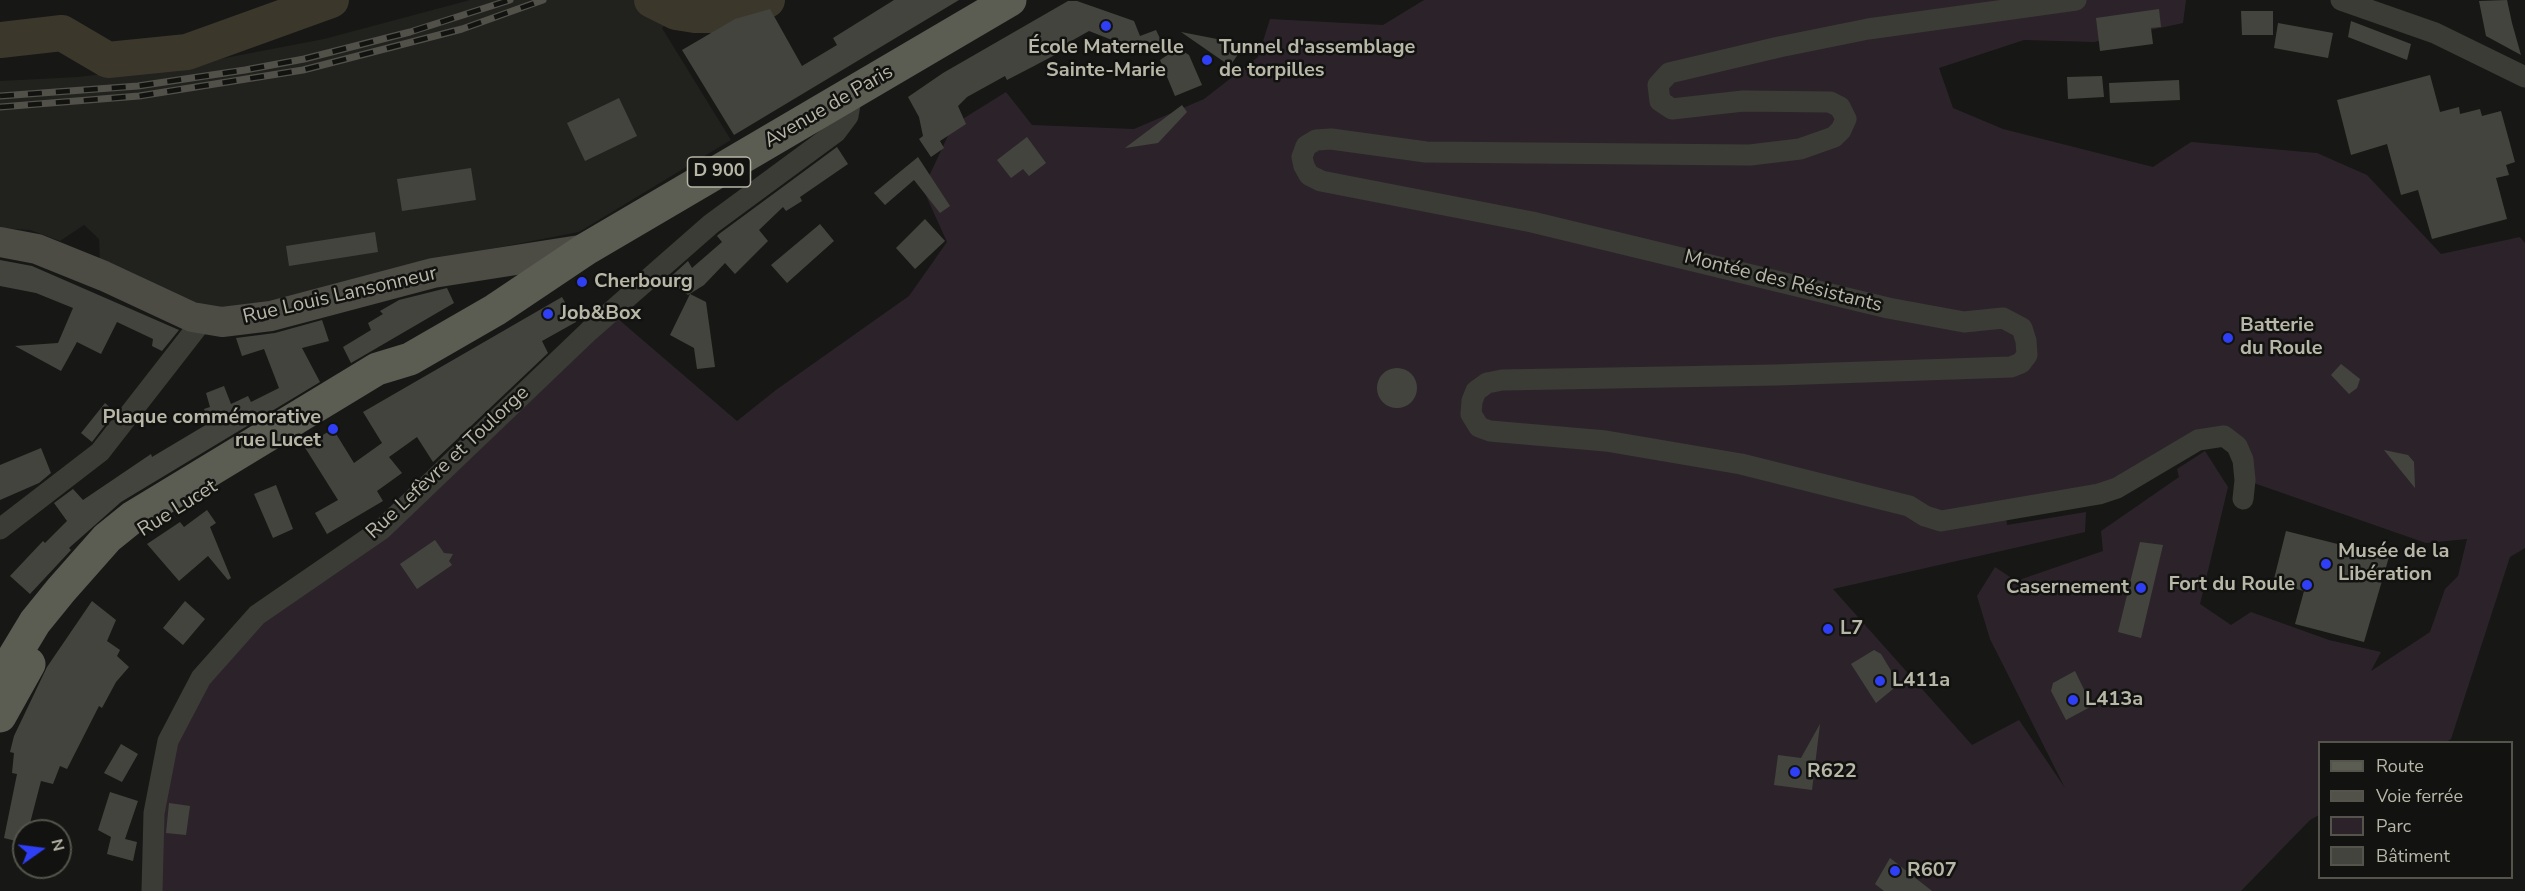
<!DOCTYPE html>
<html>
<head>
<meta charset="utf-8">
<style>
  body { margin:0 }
  #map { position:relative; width:2525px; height:891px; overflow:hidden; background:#171715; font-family:"Nunito Sans",sans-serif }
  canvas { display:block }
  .legend { position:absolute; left:2318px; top:741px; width:195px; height:138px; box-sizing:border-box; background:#121210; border:2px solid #54544c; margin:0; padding:8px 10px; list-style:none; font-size:18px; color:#b8b7a7 }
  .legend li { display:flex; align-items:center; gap:12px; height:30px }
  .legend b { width:30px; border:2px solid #54544c }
  .north { position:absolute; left:12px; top:819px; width:60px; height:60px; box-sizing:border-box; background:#121210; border:2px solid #54544c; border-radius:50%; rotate:76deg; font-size:16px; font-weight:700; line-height:24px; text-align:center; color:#b8b7a7 }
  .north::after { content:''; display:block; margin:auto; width:21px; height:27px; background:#2e3ff6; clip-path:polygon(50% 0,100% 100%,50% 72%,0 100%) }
</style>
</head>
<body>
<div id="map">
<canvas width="2525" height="891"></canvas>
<ul class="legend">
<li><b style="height:8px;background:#5b5c52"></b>Route</li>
<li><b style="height:8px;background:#515149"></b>Voie ferrée</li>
<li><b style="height:16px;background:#2c232a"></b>Parc</li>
<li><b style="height:16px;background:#44443f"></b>Bâtiment</li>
</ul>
<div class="north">N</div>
</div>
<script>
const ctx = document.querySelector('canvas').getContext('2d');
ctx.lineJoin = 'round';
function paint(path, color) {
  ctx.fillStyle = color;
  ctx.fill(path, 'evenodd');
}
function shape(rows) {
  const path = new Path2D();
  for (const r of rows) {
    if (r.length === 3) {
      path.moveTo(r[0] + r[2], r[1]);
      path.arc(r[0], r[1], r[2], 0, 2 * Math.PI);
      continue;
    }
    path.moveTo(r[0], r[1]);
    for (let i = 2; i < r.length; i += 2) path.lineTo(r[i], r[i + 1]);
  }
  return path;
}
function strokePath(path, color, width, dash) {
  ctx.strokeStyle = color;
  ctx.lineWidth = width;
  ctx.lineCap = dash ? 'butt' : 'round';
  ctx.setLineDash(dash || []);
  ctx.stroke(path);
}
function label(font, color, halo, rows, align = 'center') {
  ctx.font = font + ' "Nunito Sans",sans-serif';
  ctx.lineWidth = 5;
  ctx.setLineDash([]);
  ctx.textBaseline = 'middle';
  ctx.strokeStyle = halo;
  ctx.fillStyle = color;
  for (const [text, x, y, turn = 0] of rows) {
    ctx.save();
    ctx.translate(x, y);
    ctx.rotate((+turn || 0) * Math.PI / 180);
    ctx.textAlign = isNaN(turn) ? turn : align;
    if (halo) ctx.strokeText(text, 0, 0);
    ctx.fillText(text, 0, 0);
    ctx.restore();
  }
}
const built = shape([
  [470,0,696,0,662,28,731,140,579,232,449,257,243,309,211,309,100,261,99,239,84,225,60,241,30,230,0,228,0,81,78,77,204,62,324,39]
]);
const green = shape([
  [696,0,739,0,717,8,688,7],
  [1424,0,2186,0,2183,23,2094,42,2024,40,1939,68,1953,108,2003,129,2153,167,2191,142,2317,153,2367,175,2441,254,2520,237,2525,243,2525,548,2510,557,2451,739,2446,742,2320,742,2319,815,2310,820,2241,891,152,891,168,741,257,615,382,529,610,312,737,421,776,390,909,296,947,242,923,189,953,125,1006,92,1032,125,1134,129,1204,99,1258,57,1270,19,1383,25],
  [2224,437,2245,480,2426,543,2467,539,2458,576,2445,589,2430,632,2371,671,2381,652,2329,640,2251,612,2231,625,2200,604,2228,487,2205,451,2177,469,2179,477,2101,531,2103,551,2016,581,1995,567,1977,596,1990,639,2065,788,2019,720,1972,745,1833,589,2085,532,2086,512,2007,525,2006,517,2116,497]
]);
const river = shape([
  [652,0,676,12,695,15,712,15,767,0],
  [0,40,62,33,108,60,187,52,331,0]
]);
const building = shape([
  [894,0,959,0,734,135,682,50,735,19,770,9,802,66,837,45,833,38],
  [2507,0,2512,23,2521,55,2486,36,2479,1],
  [1068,1,1077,1,1134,21,1140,36,1156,30,1164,47,1148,54,1089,31,1066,44,1068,48,1034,66,1007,80,1005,76,967,97,958,106,966,124,940,141,944,148,931,157,919,139,923,136,919,117,908,97,943,73],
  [2159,9,2161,27,2151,28,2153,44,2100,51,2096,18],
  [2241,11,2273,11,2273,35,2242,35],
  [2351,21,2411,44,2407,60,2348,37],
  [2278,23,2333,33,2328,58,2274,48],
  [1181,32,1222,40,1245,44,1230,66],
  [1178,48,1189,55,1202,85,1175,96,1160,60],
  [2430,75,2440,112,2459,107,2460,114,2480,109,2482,116,2501,111,2515,162,2506,165,2509,175,2496,178,2507,219,2432,239,2418,190,2401,195,2387,144,2351,155,2337,100],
  [2102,76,2104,97,2068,99,2067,77],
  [2179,80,2180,100,2110,103,2109,83],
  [619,98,637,136,585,161,567,123],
  [1182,105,1187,112,1158,143,1125,148],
  [1027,137,1046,163,1029,176,1023,169,1011,178,997,160],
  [837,147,848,164,800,197,802,201,786,211,783,207,759,230,768,241,735,274,725,263,704,285,688,295,667,280,688,261,692,268,722,242,717,236,719,234],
  [918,157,950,206,940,213,914,180,885,205,874,193],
  [471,168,476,200,402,211,397,179],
  [925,219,945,241,915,269,896,248],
  [820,224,834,241,787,283,771,265],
  [375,232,378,252,289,266,286,246],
  [0,260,32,266,179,330,162,351,152,346,153,339,117,322,101,354,77,342,61,371,15,346,58,343,73,308,36,293,0,286],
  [447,288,454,303,351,363,343,347,371,330,368,323,383,314,380,311,399,300],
  [690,294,706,302,715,367,697,369,694,348,670,335],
  [562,297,576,322,542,341,548,353,433,462,417,437,389,457,402,473,377,491,383,501,327,534,315,513,338,500,304,446,333,429,354,463,382,443,363,412],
  [322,320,329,341,302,348,320,382,121,502,69,548,71,550,30,594,10,576,43,541,45,543,67,521,54,503,73,489,83,500,151,454,152,457,209,423,204,409,210,407,206,393,224,386,231,404,248,396,251,402,279,388,264,349,242,356,236,338,275,333],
  [2341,364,2360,379,2357,388,2349,394,2331,375],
  [1397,388,20],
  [105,403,115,412,92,442,81,433],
  [41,448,51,473,39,483,0,500,0,465],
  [2384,450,2408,455,2414,462,2415,488],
  [276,485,293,529,273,538,254,494],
  [207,510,216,523,210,527,231,578,228,580,208,556,179,581,147,544,180,522,184,527],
  [2286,531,2389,557,2364,642,2295,624,2304,591,2273,583],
  [435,540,444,553,453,554,449,561,452,565,417,589,400,564],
  [2140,542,2163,545,2141,638,2118,632],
  [92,601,116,620,107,641,120,650,117,656,129,667,116,682,102,708,99,706,67,769,60,766,53,784,41,781,28,831,24,831,24,843,4,838,17,774,12,773,14,753,10,752,14,736,47,667],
  [185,601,205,619,183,645,163,628],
  [1874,650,1881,654,1899,684,1876,703,1851,664],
  [2075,671,2092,706,2066,720,2051,691,2053,683],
  [1820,724,1812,790,1774,785,1778,755,1801,758],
  [121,744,138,754,122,782,104,773],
  [110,792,138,801,125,839,137,842,133,861,107,854,111,837,98,830],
  [169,803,190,806,186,835,166,833],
  [1890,858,1932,891,1884,891,1875,884]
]);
const minor = shape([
  [2076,0,1868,29,1779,47,1669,73,1658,85,1660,101,1672,109,1743,101,1830,102,1840,107,1846,119,1841,130,1834,137,1800,149,1750,155,1426,152,1331,139,1316,140,1306,146,1302,157,1304,166,1309,175,1321,181,1532,222,1888,308,1964,322,2003,318,2022,328,2026,341,2027,355,2021,363,2011,367,1776,375,1502,380,1487,383,1476,391,1472,401,1471,414,1479,427,1490,431,1606,441,1741,464,1909,506,1925,516,1941,521,2099,494,2117,488,2198,440,2224,436,2237,446,2243,460,2245,480,2243,499],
  [2341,0,2435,33,2525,77],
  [0,529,100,452,202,321],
  [152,891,154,813,168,741,201,678,257,615,382,529,589,331,711,224,836,132,848,116,852,93]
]);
const secondary = shape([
  [0,242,37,249,104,276,192,317,222,322,271,316,433,273,586,249]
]);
const primary = shape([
  [0,680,35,622,61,590,107,538,133,517,377,369,410,359,495,310,586,249,1010,0],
  [0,716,29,664]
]);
const rail = shape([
  [0,96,138,86,245,70,304,59,410,32,510,0],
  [0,107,139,96,303,70,462,29,543,0]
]);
const markers = [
  [1106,26,6,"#2e3ff6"],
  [1207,60,6,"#2e3ff6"],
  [582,282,6,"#2e3ff6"],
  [548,314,6,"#2e3ff6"],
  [2228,338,6,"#2e3ff6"],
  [333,429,6,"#2e3ff6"],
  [2326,564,6,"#2e3ff6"],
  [2307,585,6,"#2e3ff6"],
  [2141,588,6,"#2e3ff6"],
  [1828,629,6,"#2e3ff6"],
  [1880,681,6,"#2e3ff6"],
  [2073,700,6,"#2e3ff6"],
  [1795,772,6,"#2e3ff6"],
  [1895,871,6,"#2e3ff6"]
];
const shields = [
  [719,172,63]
];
const shieldNames = [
  ["D 900",719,172]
];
const poiNames = [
  ["École Maternelle",1106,48,"center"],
  ["Sainte-Marie",1106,71,"center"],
  ["Tunnel d'assemblage",1219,48],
  ["de torpilles",1219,71],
  ["Cherbourg",594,282],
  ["Job&Box",560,314],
  ["Batterie",2240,326],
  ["du Roule",2240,349],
  ["Plaque commémorative",321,418,"right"],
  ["rue Lucet",321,441,"right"],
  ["Musée de la",2338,552],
  ["Libération",2338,575],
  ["Fort du Roule",2295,585,"right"],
  ["Casernement",2129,588,"right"],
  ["L7",1840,629],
  ["L411a",1892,681],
  ["L413a",2085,700],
  ["R622",1807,772],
  ["R607",1907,871]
];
const streetNames = [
  ["Avenue de Paris",829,107,-30],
  ["Montée des Résistants",1783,282,14],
  ["Rue Louis Lansonneur",340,296,-13],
  ["Rue Lefèvre et Toulorge",448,463,-43],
  ["Rue Lucet",178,509,-32]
];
paint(built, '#21211e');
paint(green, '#2c232a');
strokePath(river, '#3c372b', 36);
paint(building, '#44443f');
strokePath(minor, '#3c3c36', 21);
strokePath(secondary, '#4c4c44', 30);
strokePath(primary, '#5b5c52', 33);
strokePath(rail, '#515149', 7);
strokePath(rail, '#121210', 4.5, [14]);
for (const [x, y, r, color] of markers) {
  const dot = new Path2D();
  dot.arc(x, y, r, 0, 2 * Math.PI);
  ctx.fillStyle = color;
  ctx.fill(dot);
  strokePath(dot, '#121210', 2);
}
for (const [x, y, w] of shields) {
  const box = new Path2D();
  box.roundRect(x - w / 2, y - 15, w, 30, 4.5);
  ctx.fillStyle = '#121210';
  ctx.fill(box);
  strokePath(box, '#b8b7a7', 1.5);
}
label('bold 18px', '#b8b7a7', null, shieldNames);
label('bold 20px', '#b8b7a7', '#121210', poiNames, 'left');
label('20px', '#b8b7a7', '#121210', streetNames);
</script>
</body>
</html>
